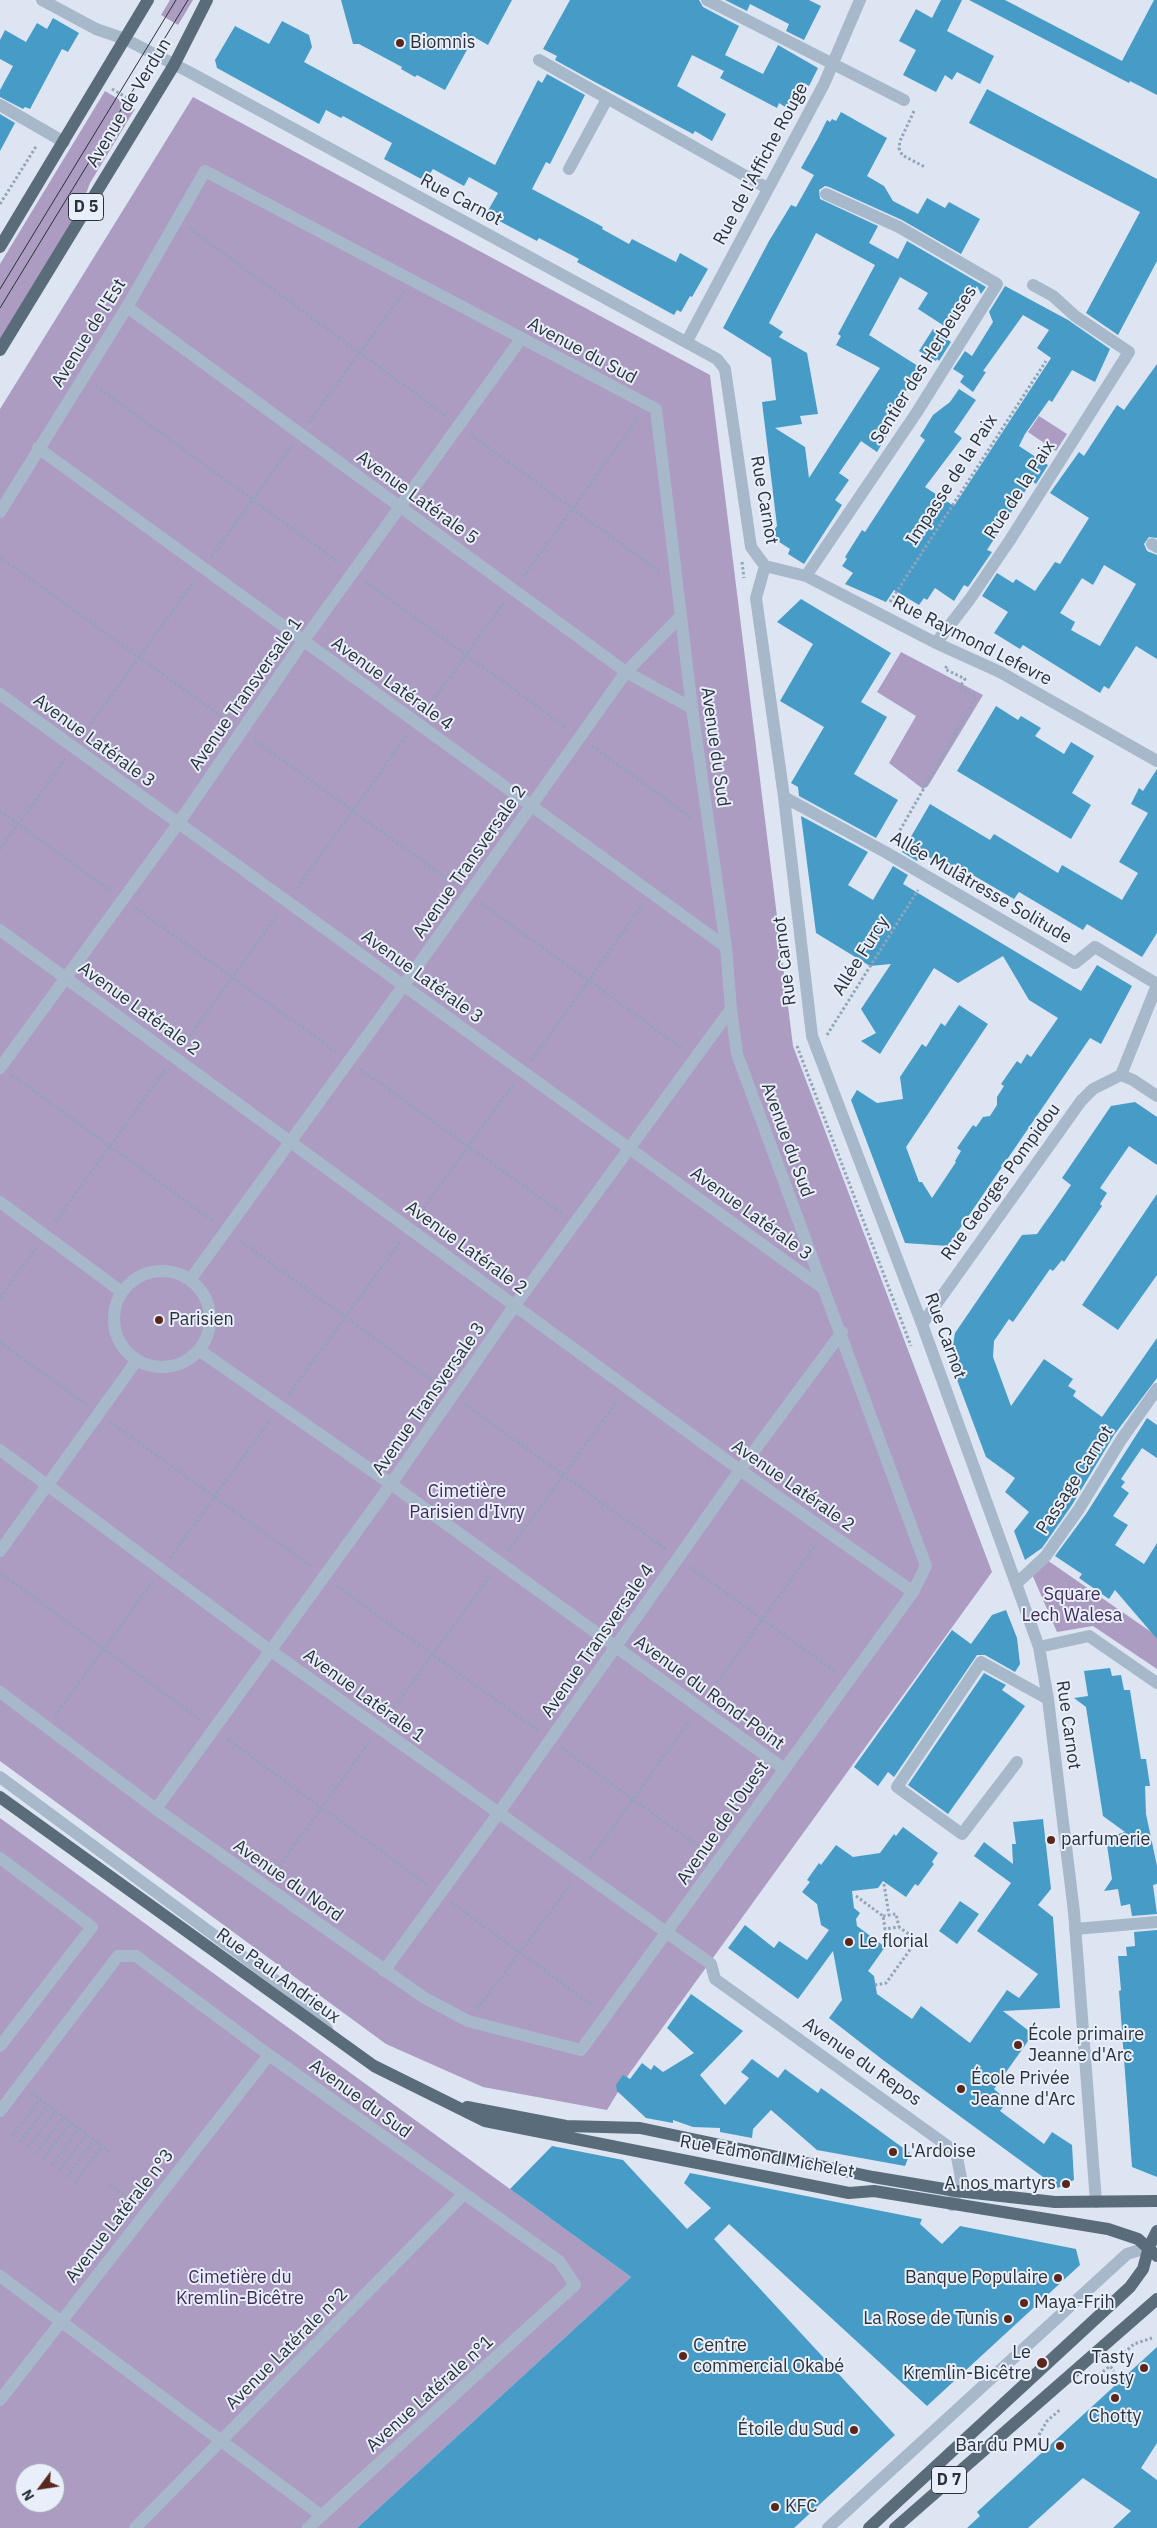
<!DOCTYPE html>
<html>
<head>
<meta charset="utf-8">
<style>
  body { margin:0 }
  #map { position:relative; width:1157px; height:2528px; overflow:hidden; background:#dde5f2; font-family:"IBM Plex Sans",sans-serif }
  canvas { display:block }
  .north { position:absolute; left:15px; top:2463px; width:50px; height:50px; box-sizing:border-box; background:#e9effa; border:1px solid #9ca3ac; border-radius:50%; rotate:239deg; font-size:14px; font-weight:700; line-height:20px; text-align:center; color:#293238 }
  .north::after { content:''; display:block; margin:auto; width:18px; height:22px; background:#5a271d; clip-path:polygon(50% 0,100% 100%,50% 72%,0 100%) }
</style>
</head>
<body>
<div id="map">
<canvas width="1157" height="2528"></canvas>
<div class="north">N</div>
</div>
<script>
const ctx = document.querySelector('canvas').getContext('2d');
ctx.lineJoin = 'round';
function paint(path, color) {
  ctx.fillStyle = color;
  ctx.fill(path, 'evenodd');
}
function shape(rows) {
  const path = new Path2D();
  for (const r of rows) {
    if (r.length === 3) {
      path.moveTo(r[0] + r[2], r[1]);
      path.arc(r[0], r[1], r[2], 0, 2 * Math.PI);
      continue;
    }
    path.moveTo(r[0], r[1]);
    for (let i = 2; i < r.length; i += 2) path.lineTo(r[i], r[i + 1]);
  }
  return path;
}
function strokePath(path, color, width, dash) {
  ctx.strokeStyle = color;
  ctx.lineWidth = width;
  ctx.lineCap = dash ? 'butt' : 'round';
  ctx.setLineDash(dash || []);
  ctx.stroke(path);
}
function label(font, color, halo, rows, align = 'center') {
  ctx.font = font + ' "IBM Plex Sans",sans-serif';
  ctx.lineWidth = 4;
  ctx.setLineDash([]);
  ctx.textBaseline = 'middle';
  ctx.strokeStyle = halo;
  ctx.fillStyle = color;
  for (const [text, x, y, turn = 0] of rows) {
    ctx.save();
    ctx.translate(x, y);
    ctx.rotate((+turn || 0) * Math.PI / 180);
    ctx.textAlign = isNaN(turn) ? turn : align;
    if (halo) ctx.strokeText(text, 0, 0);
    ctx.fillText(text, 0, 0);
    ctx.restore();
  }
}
const green = shape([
  [170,0,193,0,178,25,161,15],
  [105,91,135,109,90,183,80,210,0,340,0,264],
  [193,97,710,375,793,1046,992,1572,629,2074,607,2110,483,2087,386,2044,0,1761,0,409],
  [1039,416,1067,434,1056,451,1028,432],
  [901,652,983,695,928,786,923,789,889,763,916,716,877,692],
  [1047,1560,1157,1636,1157,1669,1093,1626,1057,1632,1031,1572],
  [0,1818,631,2277,357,2528,0,2528],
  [25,2473,55,2473,55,2503,25,2503]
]);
const building = shape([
  [341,0,512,0,488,45,474,37,445,90,417,75,415,77,401,69,402,67,359,44,353,44],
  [570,0,699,0,703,7,739,26,725,55,763,74,778,45,818,68,809,86,804,83,790,110,779,103,777,108,720,78,724,71,692,55,677,86,726,114,712,141,695,131,693,134,593,81,555,60,557,56,543,49],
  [725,0,809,0,821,6,804,40,786,31,789,24,750,4,747,11],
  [941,0,962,0,947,31,994,56,980,84,957,72,952,80,945,75,936,92,903,75,916,50,899,41,916,9,932,18],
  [969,0,1005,0,1122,61,1154,0,1157,0,1157,95,1130,81,1129,83],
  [53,18,79,33,68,52,62,49,30,109,25,107,23,109,0,97,0,90,13,66,0,59,0,40,5,30,26,42,37,23,47,29],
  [282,21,309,35,312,47,304,62,495,165,538,80,542,83,547,74,585,95,550,164,546,162,532,189,603,227,602,229,629,244,632,239,676,262,680,253,708,269,692,297,690,296,681,312,677,310,674,315,577,262,579,259,539,238,537,241,486,214,498,193,469,177,464,186,433,169,425,181,384,159,392,143,343,116,341,118,326,110,319,124,217,68,215,60,235,26,269,44],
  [987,89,1157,179,1157,261,1118,335,1086,313,1140,212,969,123],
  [841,112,887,138,867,176,884,186,893,201,918,214,927,198,945,208,949,202,980,219,961,254,902,220,829,187,825,186,819,190,820,199,878,226,869,243,898,259,907,241,986,287,981,294,977,286,949,329,918,309,928,293,900,277,869,335,921,368,880,430,887,435,877,452,861,441,839,473,849,480,835,500,842,505,804,564,788,554,790,549,770,536,777,526,762,402,776,400,771,358,723,328,769,241,791,205,796,207,814,175,801,168,818,138,827,120,830,122,832,119,836,121],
  [816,233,875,265,838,334,841,336,836,345,880,368,809,478,805,447,775,428,802,424,800,416,818,414,807,353,779,337,783,332,769,323],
  [0,114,15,123,0,151],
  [1005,286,1068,320,1110,349,1095,382,1072,370,1052,402,1049,400,1025,434,1019,446,1048,465,1036,484,1032,481,1017,503,987,550,992,552,968,587,964,585,954,601,935,588,927,600,924,598,919,605,894,590,886,602,845,584,853,573,842,566,847,559,845,557,862,530,865,532,925,440,920,436,933,415,950,402,959,389,976,400,954,432,962,438,925,487,954,506,1051,358,1037,348,1049,330,1023,315,983,371,986,372,973,392,960,382,964,376,953,369,965,351,972,356,993,322,989,312],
  [933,329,951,342,939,361,937,359,936,361,919,351],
  [1157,364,1157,538,1149,537,1144,544,1147,551,1157,555,1157,659,1136,646,1109,689,1104,686,1100,693,1023,645,1020,649,994,633,1008,612,982,596,997,573,1013,583,1016,579,1035,591,1055,562,1060,564,1089,518,1050,493,1079,452,1084,456,1117,405,1124,410],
  [1104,565,1136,584,1100,646,1071,630,1075,622,1060,613,1082,578,1093,585],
  [801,599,891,653,861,702,887,717,854,774,898,800,876,838,799,796,798,787,791,783,824,727,780,701,813,644,777,622],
  [996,706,1018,720,1021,716,1041,728,1035,736,1064,754,1071,742,1094,756,1072,793,1091,805,1071,839,957,771],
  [1157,769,1157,933,1142,957,1087,924,1083,930,1019,892,1014,899,954,864,951,870,922,853,917,861,902,852,930,804,990,840,994,834,1058,873,1062,865,1122,900,1138,873,1119,862,1148,813,1131,804,1139,788,1143,791],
  [801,816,868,852,848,885,873,900,893,866,908,875,903,884,1081,991,1097,965,1132,986,1101,1044,1090,1038,948,1246,905,1243,851,1100,857,1090,877,1103,903,1099,900,1077,922,1044,926,1047,941,1023,945,1026,959,1005,988,1024,906,1147,919,1182,922,1182,932,1198,956,1162,955,1161,961,1151,957,1148,973,1125,976,1127,983,1117,990,1116,997,1105,997,1097,1004,1086,1001,1084,1017,1061,1021,1064,1027,1054,1031,1057,1058,1018,1029,1000,1003,956,958,983,934,968,880,1054,861,1041,876,1033,861,1009,891,964,870,966,816,933],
  [1135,1102,1157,1117,1157,1165,1129,1146,1100,1188,1107,1193,1100,1204,1102,1206,1064,1262,1062,1260,1053,1271,1050,1269,1013,1322,1009,1319,994,1341,993,1357,1011,1406,1044,1359,1073,1379,1068,1386,1076,1391,1073,1396,1102,1417,1157,1338,1157,1378,1114,1435,1072,1505,1042,1548,1025,1560,1014,1531,1029,1512,1005,1492,1015,1478,986,1457,950,1361,955,1333,1022,1235,1037,1234,1056,1207,1071,1185,1062,1178,1111,1106],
  [1157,1194,1157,1275,1118,1330,1082,1305],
  [1147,1418,1157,1425,1157,1458,1142,1448,1121,1479,1125,1482,1121,1487,1129,1493,1113,1516,1128,1525,1115,1545,1144,1564,1157,1543,1157,1639,1115,1590,1109,1599,1079,1578,1082,1574,1055,1556,1086,1514],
  [1006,1610,1017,1638,1020,1664,1015,1672,985,1655,977,1655,894,1777,888,1772,878,1786,854,1767,952,1630,971,1644,992,1615],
  [1110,1668,1112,1676,1121,1675,1124,1690,1130,1690,1141,1759,1146,1759,1150,1786,1145,1786,1146,1814,1157,1866,1157,1884,1153,1885,1157,1914,1132,1916,1130,1904,1121,1906,1118,1889,1104,1891,1112,1879,1106,1838,1125,1832,1103,1816,1086,1707,1074,1698,1088,1696,1084,1671],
  [984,1673,1006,1685,1002,1690,1025,1706,948,1814,908,1785],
  [1043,1819,1051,1889,1038,1905,1053,1917,1060,2008,1003,2011,1033,2034,994,2089,1008,2101,1000,2111,1044,2144,1052,2132,1072,2145,1074,2180,1058,2188,883,2060,829,2018,842,2000,833,1951,798,1999,728,1948,745,1925,774,1948,779,1941,807,1960,829,1930,821,1925,817,1904,802,1892,810,1882,807,1880,819,1863,821,1865,836,1845,853,1857,880,1853,894,1834,896,1836,903,1827,938,1853,932,1862,934,1864,918,1886,915,1884,906,1897,883,1881,878,1888,852,1891,854,1908,860,1913,856,1919,857,1926,885,1947,868,1971,874,1976,877,1994,912,2019,921,2006,970,2043,1007,1990,1019,1998,1038,1974,977,1931,1011,1883,974,1856,984,1842,1013,1864,1012,1844,1016,1844,1013,1822],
  [960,1901,979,1914,957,1944,939,1931],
  [1157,1930,1157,2177,1132,2167,1119,1991,1121,1990,1118,1956,1127,1956,1126,1947,1135,1946,1134,1932],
  [691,1994,743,2031,700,2075,725,2105,749,2078,741,2072,752,2059,778,2078,785,2069,818,2093,821,2088,910,2153,905,2166,817,2150,771,2110,753,2129,752,2138,720,2132,720,2128,693,2127,673,2120,673,2123,646,2118,617,2091,616,2085,623,2075,630,2079,642,2063,651,2070,654,2065,663,2072,694,2053,667,2028],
  [552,2146,623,2160,687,2229,711,2208,684,2183,690,2173,922,2219,920,2224,942,2244,960,2226,1076,2249,1080,2265,927,2406,729,2224,714,2239,895,2435,794,2528,357,2528,631,2277,510,2189],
  [1157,2347,1157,2443,1141,2468,1157,2480,1157,2528,1113,2528,1131,2511,1083,2478,1028,2528,967,2528,980,2516,977,2512]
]);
const path = shape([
  [112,89,134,102],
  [914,111,900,141,899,148,902,155,925,167],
  [0,204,37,145],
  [189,228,446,416],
  [96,386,340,563],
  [309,422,404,292],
  [471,435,660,572],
  [212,556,292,445],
  [0,557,229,722],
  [742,562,744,578],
  [523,577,638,418],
  [365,581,568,729],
  [890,602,1046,361],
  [426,710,504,602],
  [82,736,194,581],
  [254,740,456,885],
  [592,746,692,818],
  [0,811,111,891],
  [895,839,976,697,960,687,965,679,945,669,948,664],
  [0,849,65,759],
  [297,888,407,735],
  [481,903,683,1049],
  [135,908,337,1052],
  [827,1035,918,890],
  [184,1044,278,914],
  [797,1046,911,1346],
  [532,1060,643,904],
  [360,1069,563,1214],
  [12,1075,213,1221],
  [418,1216,514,1083],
  [55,1222,165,1070],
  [239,1240,440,1386],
  [0,1298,36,1248],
  [0,1342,87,1405],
  [289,1394,400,1242],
  [465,1404,667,1550],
  [110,1422,312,1567],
  [508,1551,618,1400],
  [170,1558,270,1420],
  [690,1567,837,1673],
  [0,1573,201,1720],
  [337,1586,539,1731],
  [708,1695,817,1543],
  [55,1716,153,1581],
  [388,1716,491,1574],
  [227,1739,428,1885],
  [562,1748,705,1851],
  [590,1859,690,1720],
  [273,1874,371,1740],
  [884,1884,889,1915],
  [856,1896,883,1916,885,1929,899,1927,910,1935,912,1947,886,1983,875,1985],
  [451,1902,593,2006],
  [883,1916,896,1914,899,1927],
  [477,2009,571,1884],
  [32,2093,110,2152],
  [12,2136,41,2099],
  [20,2142,48,2105],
  [28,2147,56,2111],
  [36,2153,64,2117],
  [43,2159,71,2122],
  [52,2165,79,2128],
  [59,2171,87,2134],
  [67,2177,94,2140],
  [75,2183,102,2146],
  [110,2184,135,2204],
  [1113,2363,1134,2344,1152,2338],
  [1095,2378,1110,2366,1114,2371],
  [1039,2435,1047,2421,1061,2409]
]);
const minor = shape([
  [42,0,96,29,125,39,191,73,717,359,725,369,751,547,765,566],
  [707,0,904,100],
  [539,60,767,188],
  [0,105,64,142],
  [569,169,607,99],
  [127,307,626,672,692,708],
  [687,341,824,84,860,0],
  [38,448,726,947],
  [0,512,127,307,205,171,656,409,692,708,726,947,731,1009,737,1054,926,1566,913,1592,581,2050,468,2021,423,1997,156,1809,0,1692],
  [1152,544,1157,547],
  [765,566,756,598,784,797,812,1036,922,1324,1039,1647,1048,1699,1074,1912,1096,2202],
  [765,566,806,576,936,643,1000,672,1157,761],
  [806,576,917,412,997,284,899,227,826,194],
  [936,643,970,599,1010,540,1129,352,1075,316,1053,296,1033,285],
  [0,694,824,1289],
  [784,797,887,853,1075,963,1095,947,1157,984],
  [0,930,740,1470,913,1592],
  [0,1068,178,824,304,640,521,339],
  [1121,1075,1157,985],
  [1121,1075,1133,1080,1157,1096],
  [0,1202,122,1292],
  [162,1319,48],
  [190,1280,404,985,626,672,681,616],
  [922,1324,1081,1101,1093,1089,1121,1075],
  [199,1350,391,1484,783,1768],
  [0,1450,271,1651,711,1964,715,1979,956,2152,961,2178,952,2205],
  [0,1551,137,1360],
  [1017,1583,1045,1557,1079,1509,1121,1440,1157,1389],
  [1039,1647,1089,1636,1157,1683],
  [1017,1762,962,1834,897,1787,981,1662,1048,1699],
  [0,1777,302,2000,327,2029],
  [156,1809,391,1484,515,1305,731,1009],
  [0,1858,92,1927,0,2046],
  [1075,1929,1157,1922],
  [384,1971,498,1814,740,1470,842,1332],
  [0,2111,118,1956,136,1956,269,2055,559,2261,575,2285,308,2528],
  [0,2276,322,2516],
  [0,2400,269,2055],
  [135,2528,463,2195],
  [828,2528,1127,2254,1149,2247]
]);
const major = shape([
  [0,247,148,0],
  [0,350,174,65,207,0],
  [0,1797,374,2066,485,2121,849,2193,874,2191,1108,2229,1138,2239,1157,2256],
  [467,2107,566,2126,640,2128,873,2177,956,2191,1055,2202,1157,2201],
  [869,2528,1130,2287,1143,2269,1149,2247,1157,2231],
  [895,2528,1157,2299]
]);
const tram = shape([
  [0,289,176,0],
  [0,308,188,0]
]);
const markers = [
  [400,43,5,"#5a271d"],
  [159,1320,5,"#5a271d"],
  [1051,1840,5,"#5a271d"],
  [849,1942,5,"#5a271d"],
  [1018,2045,5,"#5a271d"],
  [961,2089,5,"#5a271d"],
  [893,2152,5,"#5a271d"],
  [1066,2184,5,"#5a271d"],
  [1058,2278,5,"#5a271d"],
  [1024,2303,5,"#5a271d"],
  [1008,2319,5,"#5a271d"],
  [683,2356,5,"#5a271d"],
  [1042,2363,6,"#5a271d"],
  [1144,2368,5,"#5a271d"],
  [1115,2398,5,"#5a271d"],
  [854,2430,5,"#5a271d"],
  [1060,2446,5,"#5a271d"],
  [775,2507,5,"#5a271d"]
];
const shields = [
  [86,207,35],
  [949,2480,35]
];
const shieldNames = [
  ["D 5",86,207],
  ["D 7",949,2480]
];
const poiNames = [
  ["Biomnis",410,43],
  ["Parisien",169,1320],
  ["parfumerie",1061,1840],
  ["Le florial",859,1942],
  ["École primaire",1028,2035],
  ["Jeanne d'Arc",1028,2056],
  ["École Privée",971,2079],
  ["Jeanne d'Arc",971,2100],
  ["L'Ardoise",903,2152],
  ["A nos martyrs",1056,2184,"right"],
  ["Banque Populaire",1048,2278,"right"],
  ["Maya-Frih",1034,2303],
  ["La Rose de Tunis",998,2319,"right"],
  ["Centre",693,2346],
  ["commercial Okabé",693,2367],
  ["Le",1031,2353,"right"],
  ["Kremlin-Bicêtre",1031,2374,"right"],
  ["Tasty",1134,2358,"right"],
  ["Crousty",1134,2379,"right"],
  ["Chotty",1115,2417,"center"],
  ["Étoile du Sud",844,2430,"right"],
  ["Bar du PMU",1050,2446,"right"],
  ["KFC",785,2507]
];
const streetNames = [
  ["Avenue de Verdun",129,103,-59],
  ["Rue de l'Affiche Rouge",761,164,-62],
  ["Rue Carnot",461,200,28],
  ["Avenue de l'Est",89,333,-58],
  ["Avenue du Sud",582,351,28],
  ["Sentier des Herbeuses",924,365,-58],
  ["Impasse de la Paix",952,480,-57],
  ["Rue de la Paix",1020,490,-57],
  ["Avenue Latérale 5",417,498,36],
  ["Rue Carnot",764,500,80],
  ["Rue Raymond Lefevre",972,641,27],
  ["Avenue Latérale 4",392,684,36],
  ["Avenue Transversale 1",246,694,-55],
  ["Avenue Latérale 3",94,741,36],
  ["Avenue du Sud",715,747,82],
  ["Avenue Transversale 2",470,862,-55],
  ["Allée Mulâtresse Solitude",981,888,30],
  ["Allée Furcy",861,956,-58],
  ["Rue Carnot",785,961,-97],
  ["Avenue Latérale 3",422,977,36],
  ["Avenue Latérale 2",139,1009,36],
  ["Avenue du Sud",787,1140,70],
  ["Rue Georges Pompidou",1001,1182,-54],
  ["Avenue Latérale 3",751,1214,36],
  ["Avenue Latérale 2",466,1248,36],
  ["Rue Carnot",945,1336,70],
  ["Avenue Transversale 3",429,1399,-55],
  ["Passage Carnot",1075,1480,-57],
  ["Avenue Latérale 2",793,1486,35],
  ["Avenue Transversale 4",598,1641,-55],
  ["Avenue du Rond-Point",709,1693,36],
  ["Avenue Latérale 1",364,1696,36],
  ["Rue Carnot",1068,1725,82],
  ["Avenue de l'Ouest",723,1823,-55],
  ["Avenue du Nord",288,1881,35],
  ["Rue Paul Andrieux",278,1976,36],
  ["Avenue du Repos",862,2062,35],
  ["Avenue du Sud",360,2099,36],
  ["Rue Edmond Michelet",767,2157,10],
  ["Avenue Latérale n°3",120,2216,-52],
  ["Avenue Latérale n°2",287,2349,-45],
  ["Avenue Latérale n°1",430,2394,-42]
];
const parkNames = [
  ["Cimetière",467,1492],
  ["Parisien d'Ivry",467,1513],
  ["Square",1072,1595],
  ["Lech Walesa",1072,1616],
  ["Cimetière du",240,2278],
  ["Kremlin-Bicêtre",240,2299]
];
paint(green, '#ac9cc2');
paint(building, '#469cc7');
strokePath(path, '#92a4b7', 3, [2.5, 2.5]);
strokePath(minor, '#a8b8cb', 12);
strokePath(major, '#5a6c7a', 12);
strokePath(tram, '#293238', 1);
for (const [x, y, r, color] of markers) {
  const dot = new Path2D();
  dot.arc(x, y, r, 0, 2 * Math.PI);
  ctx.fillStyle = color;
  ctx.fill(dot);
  strokePath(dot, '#e9effa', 2);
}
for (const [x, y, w] of shields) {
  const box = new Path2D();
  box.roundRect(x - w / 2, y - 13.5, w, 27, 4);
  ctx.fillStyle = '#e9effa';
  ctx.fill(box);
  strokePath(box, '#293238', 1);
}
label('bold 16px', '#293238', null, shieldNames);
label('18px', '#293238', '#e9effa', poiNames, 'left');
label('18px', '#293238', '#e9effa', streetNames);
label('18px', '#3f2c56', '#e9effa', parkNames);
</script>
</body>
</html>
